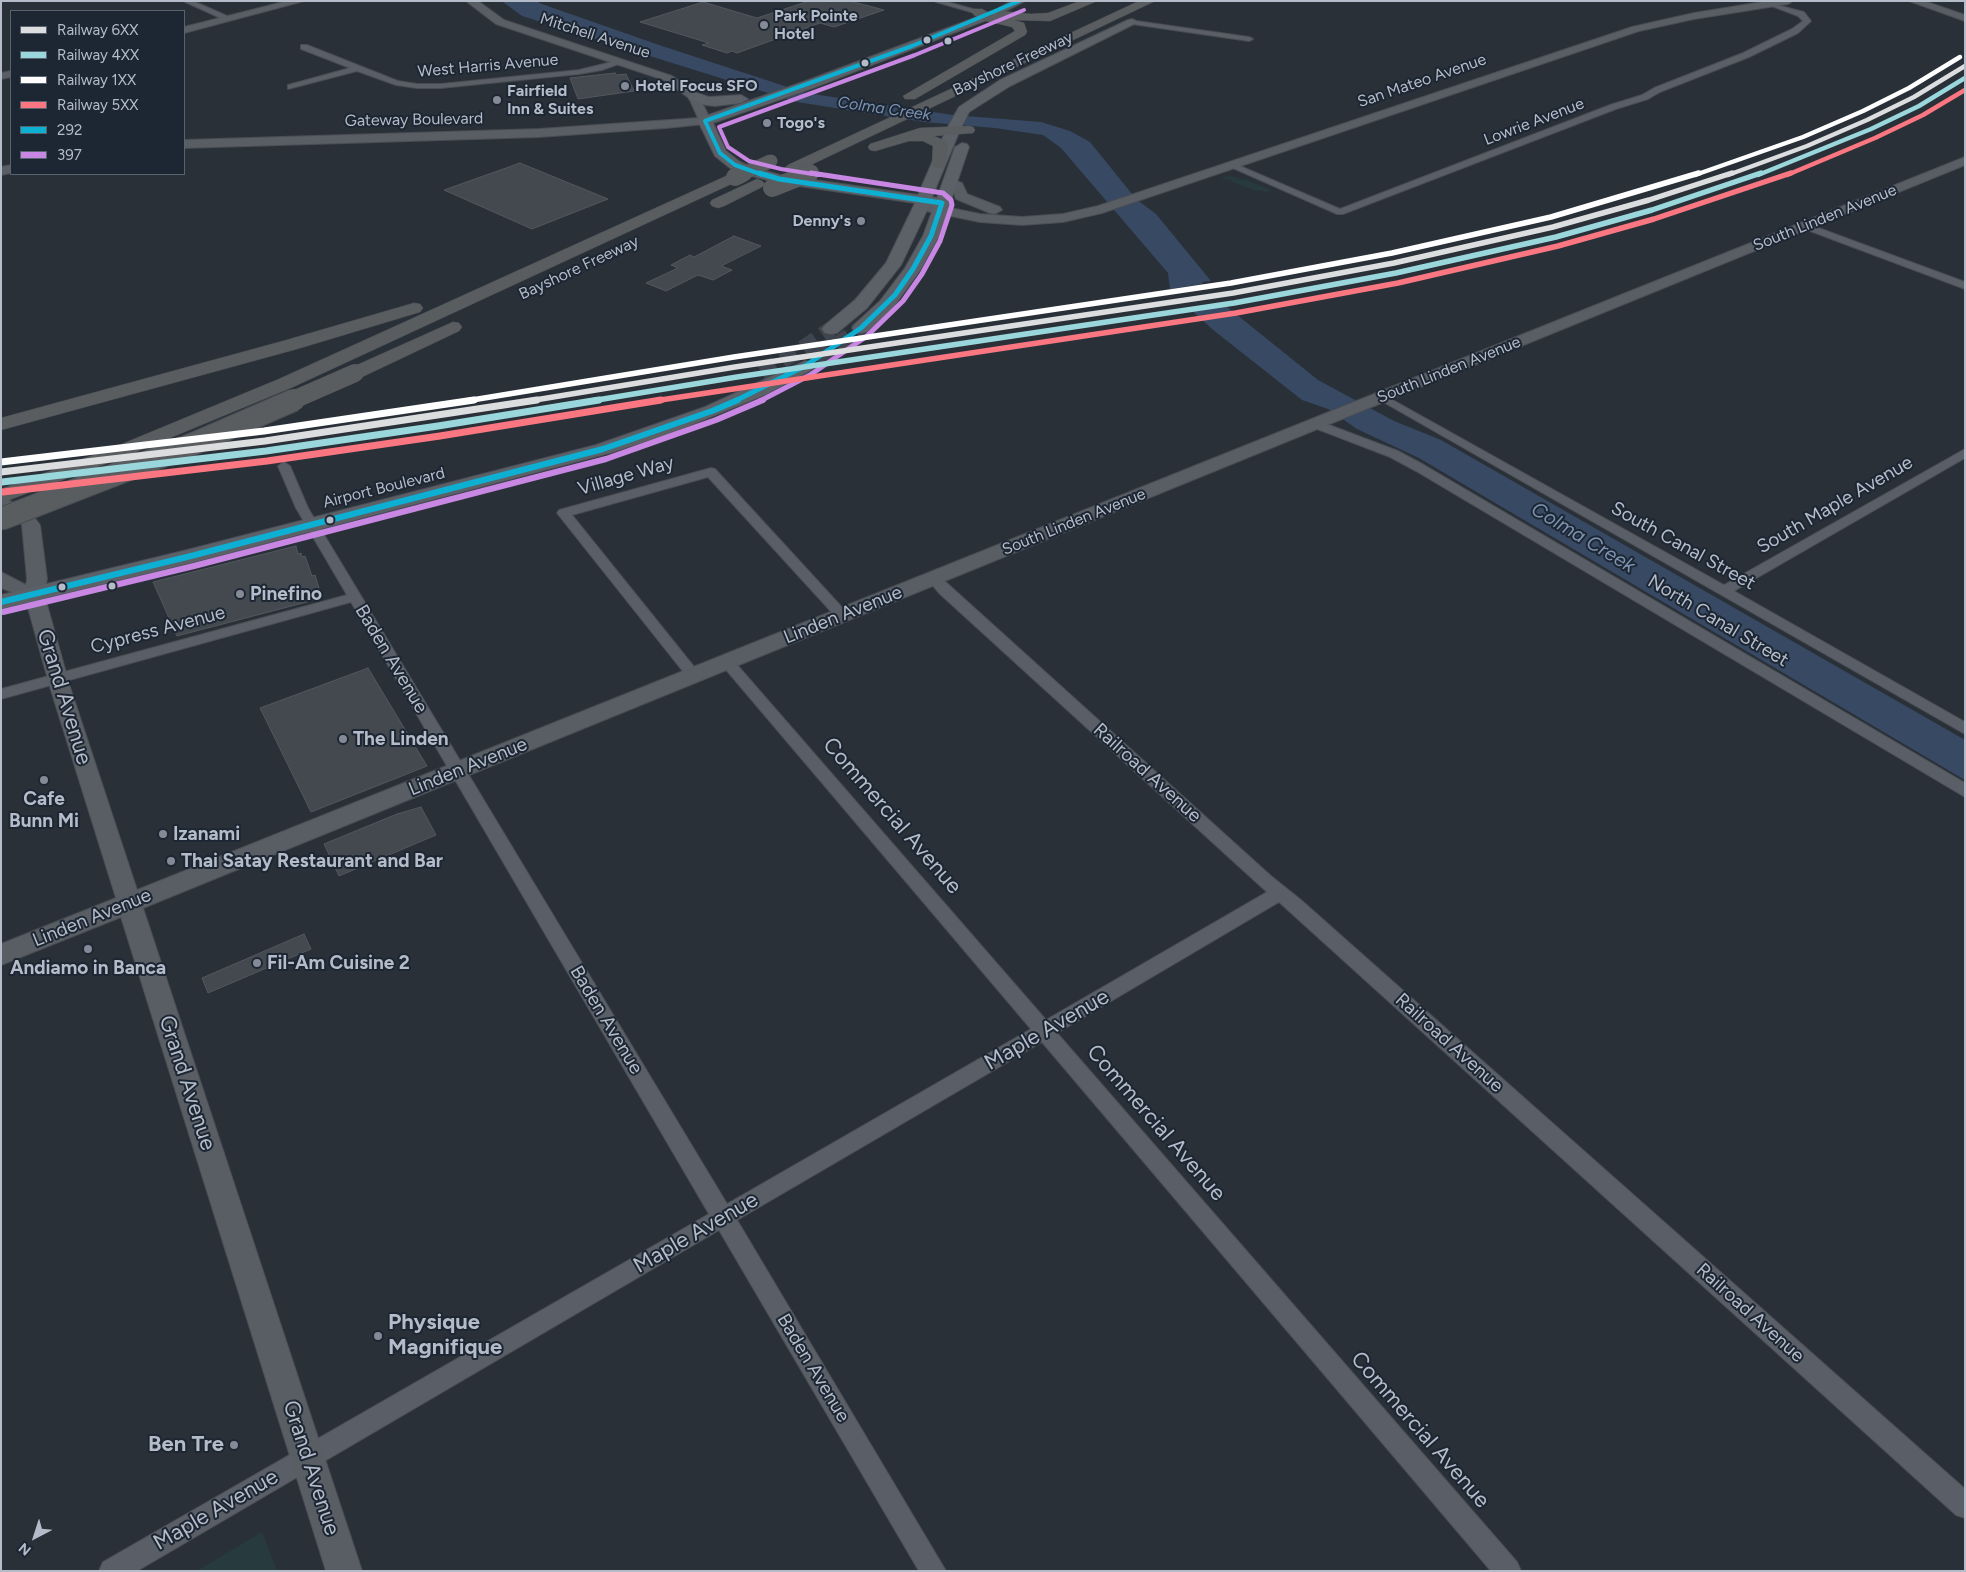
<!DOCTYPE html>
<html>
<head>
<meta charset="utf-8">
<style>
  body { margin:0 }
  #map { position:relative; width:1966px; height:1572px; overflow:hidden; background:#2a3038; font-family:Figtree,sans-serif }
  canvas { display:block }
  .frame { position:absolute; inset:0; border:2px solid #b4bcc9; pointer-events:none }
  .legend { position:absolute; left:10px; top:10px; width:175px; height:165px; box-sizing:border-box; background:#1d2633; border:1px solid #59626f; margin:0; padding:6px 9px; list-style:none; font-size:15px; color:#b4bcc9 }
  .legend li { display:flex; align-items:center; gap:10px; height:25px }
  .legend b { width:25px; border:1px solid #59626f }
  .north { position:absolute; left:10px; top:1512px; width:50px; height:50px; -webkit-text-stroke:4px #1d2633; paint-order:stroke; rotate:220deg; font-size:14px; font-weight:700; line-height:20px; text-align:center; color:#b4bcc9 }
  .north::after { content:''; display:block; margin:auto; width:18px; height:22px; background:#b4bcc9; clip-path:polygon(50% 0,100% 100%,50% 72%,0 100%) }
</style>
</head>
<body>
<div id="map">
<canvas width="1966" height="1572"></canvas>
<div class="frame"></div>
<ul class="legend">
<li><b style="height:6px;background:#dcddde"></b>Railway 6XX</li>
<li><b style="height:6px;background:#99d7dc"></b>Railway 4XX</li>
<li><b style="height:6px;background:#fff"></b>Railway 1XX</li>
<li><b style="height:6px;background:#fa7681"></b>Railway 5XX</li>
<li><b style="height:6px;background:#0dafd3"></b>292</li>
<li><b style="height:6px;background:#c787e3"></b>397</li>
</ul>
<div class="north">N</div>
</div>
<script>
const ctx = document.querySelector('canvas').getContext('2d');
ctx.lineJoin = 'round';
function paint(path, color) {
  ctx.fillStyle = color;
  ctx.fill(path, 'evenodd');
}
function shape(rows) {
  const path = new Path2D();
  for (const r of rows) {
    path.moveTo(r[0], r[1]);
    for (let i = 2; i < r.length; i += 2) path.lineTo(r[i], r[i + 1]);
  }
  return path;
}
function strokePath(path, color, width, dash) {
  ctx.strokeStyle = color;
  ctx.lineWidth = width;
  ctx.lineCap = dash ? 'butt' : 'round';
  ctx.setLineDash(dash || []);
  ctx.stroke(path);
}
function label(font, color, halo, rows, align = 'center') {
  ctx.font = font + ' Figtree,sans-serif';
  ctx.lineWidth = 4;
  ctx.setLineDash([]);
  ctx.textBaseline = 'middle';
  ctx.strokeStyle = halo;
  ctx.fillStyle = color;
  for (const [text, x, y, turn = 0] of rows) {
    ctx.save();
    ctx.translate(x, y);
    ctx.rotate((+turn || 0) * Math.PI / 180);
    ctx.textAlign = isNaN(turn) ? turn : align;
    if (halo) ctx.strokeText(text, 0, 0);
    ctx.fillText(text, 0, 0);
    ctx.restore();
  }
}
const green = shape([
  [1231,176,1240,178,1235,180,1244,179,1271,190,1266,192,1259,190,1256,191,1230,181,1235,180,1227,180,1221,177],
  [262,1532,277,1571,197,1571]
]);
const water = shape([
  [539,1,539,3,662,46,806,93,953,115,1041,122,1070,131,1090,142,1136,199,1156,214,1211,281,1202,282,1203,284,1170,289,1168,273,1061,148,1043,135,995,128,924,122,797,102,522,16,503,2],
  [1221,302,1318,380,1394,421,1441,440,1965,740,1965,780,1419,458,1357,429,1328,409,1302,400,1212,329,1189,308]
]);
const building = shape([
  [809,1,850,1,884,10,834,27,820,23,737,53,732,51,727,53,702,45,709,43,640,22,703,2,757,18,809,1],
  [615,73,616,75,626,74,634,91,578,99,570,78,615,73],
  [520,163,608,199,532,229,444,190,520,163],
  [734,236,761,246,721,266,732,270,713,280,698,275,666,291,646,283,678,268,671,265,690,255,694,257,734,236],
  [296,546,298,554,301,553,302,557,305,556,312,576,315,575,322,598,177,636,153,582,296,546],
  [368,668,427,766,311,812,260,708,368,668],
  [421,807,436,835,339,876,324,844,397,814,421,807],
  [304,934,311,949,208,993,202,978,304,934]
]);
const primaryTunnel = shape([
  [816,359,861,328],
  [761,372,799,351,831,329]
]);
const street = shape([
  [183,1,193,1,234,19,227,21,183,1],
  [944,1,980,11,982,12,978,14,936,2,944,1],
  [1769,3,1804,12,1811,21,1798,33,1749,57,1660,92,1648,99,1616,109,1343,214,1337,214,1226,165,1230,162,1233,163,1340,209,1610,105,1642,95,1654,88,1743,53,1792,29,1803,21,1798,16,1769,5,1769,3],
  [1129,20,1249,37,1253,39,1249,41,1132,24,1128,22,1129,20],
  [301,45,307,45,398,81,417,84,441,84,579,70,620,60,624,62,602,70,579,74,441,88,417,88,396,85,357,71,288,89,288,85,350,68,301,49,301,45],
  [1805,223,1965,282,1965,289,1802,228,1800,226,1805,223],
  [1382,394,1724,585,1965,449,1965,458,1734,591,1965,722,1965,734,1378,399,1376,397,1378,395,1382,394],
  [1316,420,1398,451,1424,465,1965,783,1965,797,1416,471,1390,457,1312,427,1310,424,1316,420],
  [284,462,290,466,308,508,727,1204,1031,1029,722,665,720,662,722,659,732,659,1046,1020,1267,892,940,594,927,579,929,576,939,576,1271,876,1301,900,1965,1489,1965,1518,1956,1515,1279,902,1057,1033,1517,1562,1521,1571,1491,1571,1042,1042,737,1220,946,1571,919,1571,719,1230,137,1571,99,1571,103,1562,709,1214,351,602,1,699,1,689,347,595,296,508,278,466,284,462],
  [711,468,715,469,849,615,847,618,842,619,837,618,708,477,572,515,699,673,701,676,699,679,694,681,689,679,557,513,559,510,711,468]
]);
const secondary = shape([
  [287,1,304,1,184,33,184,27,287,1],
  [466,1,478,1,504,20,672,76,698,94,711,121,705,124,666,128,539,137,184,148,184,140,539,129,698,118,689,98,664,80,496,24,466,1],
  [1012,1,1025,1,996,16,990,16,988,14,1012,1],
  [1768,1,1793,1,1788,4,1694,19,1639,31,1102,213,1063,222,1022,225,980,222,921,210,915,206,921,202,980,214,1022,217,1063,214,1098,206,1632,27,1694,13,1768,1],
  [1909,1,1924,1,1965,15,1965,21,1909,1],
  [11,71,11,77,1,79,1,73,11,71],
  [1965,157,1965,165,143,908,362,1571,326,1571,121,917,1,965,1,944,116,898,50,687,25,597,1,588,1,572,26,585,27,579,22,525,16,517,1,509,1,497,28,509,40,525,47,579,44,594,70,687,137,890,1965,157],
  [11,165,11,173,1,175,1,167,11,165],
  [951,179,962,183,967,194,1000,207,1002,210,995,214,990,213,956,199,952,188,945,183,951,179]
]);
const primary = shape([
  [993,11,999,14,997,16,813,88,713,123,726,151,740,162,751,167,780,175,918,195,946,130,959,107,1000,80,1128,20,1132,19,1138,22,1010,86,969,112,960,130,932,197,937,198,955,147,962,143,967,144,969,147,939,236,921,269,892,309,867,332,861,333,855,332,852,328,855,324,880,301,905,268,923,236,934,206,929,206,901,265,867,308,837,333,831,334,825,333,822,329,825,325,855,300,886,263,915,203,779,183,741,173,730,168,715,156,698,121,700,118,803,82,993,11],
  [694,92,709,97,741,95,748,99,741,103,715,106,706,105,689,99,687,96,694,92],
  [805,361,811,362,814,366,811,370,767,394,669,434,610,453,199,561,1,609,1,595,187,550,596,445,705,407,805,361]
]);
const highway = shape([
  [1080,1,1097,1,1050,21,1014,20,1024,23,1027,32,1025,35,915,99,905,99,903,96,1015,31,1012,27,982,20,974,15,972,12,974,9,982,9,995,16,997,12,1001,11,1031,14,1048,13,1080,1],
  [1139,1,1155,1,798,171,788,171,785,168,788,165,1139,1],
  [968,126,973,127,975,130,973,133,934,136,946,141,948,144,946,164,944,167,939,168,934,167,932,164,933,146,923,141,909,141,875,151,870,150,868,147,870,144,920,128,968,126],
  [735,172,740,174,743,177,740,180,293,387,124,457,1,503,1,489,110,449,279,379,735,172],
  [757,179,762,181,765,184,762,187,724,206,718,208,712,206,710,203,712,200,757,179],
  [414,303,420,304,423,308,420,312,297,349,1,430,1,418,283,341,414,303],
  [453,322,459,323,462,327,459,331,362,377,355,379,348,377,345,373,348,369,453,322]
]);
const highwayBridgeFar2 = shape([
  [740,175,771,161],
  [807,175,811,173]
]);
const highwayBridgeFar1 = shape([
  [735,177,743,173],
  [772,188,810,173],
  [291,401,355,373]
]);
const highwayBridge = shape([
  [1,519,193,444,294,400]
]);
const bus1Far2 = shape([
  [763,175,735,165,720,153,705,121,912,46,1019,1]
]);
const bus1Far1 = shape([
  [735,401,805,366,861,328,895,295,913,269,931,236,942,203,779,179,759,173]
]);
const bus1 = shape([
  [1,602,191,556,603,449,712,411,738,400]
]);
const bus2Far2 = shape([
  [819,175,781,169,749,161,728,147,719,127,915,55,1024,10]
]);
const bus2Far1 = shape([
  [760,401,810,375,867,336,903,301,922,274,940,241,952,205,951,200,943,193,811,173]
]);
const bus2 = shape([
  [3,612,194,566,606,459,716,420,763,400]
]);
const rail1Far2 = shape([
  [1728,175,1807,146,1867,120,1914,97,1965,66]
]);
const rail1Far1 = shape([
  [529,401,735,367,1233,293,1394,263,1553,227,1649,200,1732,173]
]);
const rail1 = shape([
  [1,472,265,441,537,400]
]);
const rail2Far2 = shape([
  [1758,175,1871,129,1919,106,1965,78]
]);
const rail2Far1 = shape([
  [591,401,737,377,1234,303,1396,273,1556,237,1652,210,1761,173]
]);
const rail2 = shape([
  [2,482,266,451,438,426,599,400]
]);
const rail3Far2 = shape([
  [1695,175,1803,137,1863,111,1909,88,1960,57]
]);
const rail3Far1 = shape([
  [466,401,734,357,1231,283,1392,253,1551,217,1699,173]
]);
const rail3 = shape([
  [1,462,264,431,474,400]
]);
const rail4Far2 = shape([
  [1787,175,1875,138,1923,115,1965,90]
]);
const rail4Far1 = shape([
  [654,401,1236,313,1398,283,1558,246,1654,219,1791,173]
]);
const rail4 = shape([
  [3,492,267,461,440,436,661,400]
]);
const markers = [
  [764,25,5,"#848b96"],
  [927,40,4.5,"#b4bcc9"],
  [948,41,4.5,"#b4bcc9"],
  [865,63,4.5,"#b4bcc9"],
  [625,86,5,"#848b96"],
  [497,100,5,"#848b96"],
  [767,123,5,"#848b96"],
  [861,221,5,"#848b96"],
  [330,520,4.5,"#b4bcc9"],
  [112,586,4.5,"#b4bcc9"],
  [62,587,4.5,"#b4bcc9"],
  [240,594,5,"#848b96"],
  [343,739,5,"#848b96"],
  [44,780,5,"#848b96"],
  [163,834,5,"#848b96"],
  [171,861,5,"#848b96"],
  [88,949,5,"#848b96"],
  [257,963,5,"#848b96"],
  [378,1336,5,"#848b96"],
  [234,1445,5,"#848b96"]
];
const farPoinames = [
  ["Park Pointe",774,16],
  ["Hotel",774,34],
  ["Hotel Focus SFO",635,86],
  ["Fairfield",507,91],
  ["Inn & Suites",507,109],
  ["Togo's",777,123],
  ["Denny's",851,221,"right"]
];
const farStreetnames = [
  ["Mitchell Avenue",595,36,18],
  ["Bayshore Freeway",1013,64,-25],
  ["West Harris Avenue",488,66,-5],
  ["San Mateo Avenue",1422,81,-19],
  ["Gateway Boulevard",414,120,-1],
  ["Lowrie Avenue",1534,122,-21],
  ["South Linden Avenue",1825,218,-22],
  ["Bayshore Freeway",579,268,-25],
  ["South Linden Avenue",1449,370,-22],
  ["Airport Boulevard",384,488,-14],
  ["South Linden Avenue",1074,522,-22]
];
const farWaternames = [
  ["Colma Creek",884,109,8]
];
const streetNames = [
  ["Village Way",626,476,-16],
  ["South Maple Avenue",1835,505,-30],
  ["South Canal Street",1683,546,29],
  ["Linden Avenue",843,615,-22],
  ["North Canal Street",1718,621,31],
  ["Cypress Avenue",158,630,-15],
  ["Baden Avenue",391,659,59],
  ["Linden Avenue",468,767,-22],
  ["Railroad Avenue",1147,773,42],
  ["Linden Avenue",92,918,-22],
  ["Baden Avenue",606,1020,59],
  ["Railroad Avenue",1449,1043,42],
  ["Railroad Avenue",1750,1313,42],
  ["Baden Avenue",813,1368,59]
];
const poiNames = [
  ["Pinefino",250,594],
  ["The Linden",353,739],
  ["Cafe",44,799,"center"],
  ["Bunn Mi",44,821,"center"],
  ["Izanami",173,834],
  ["Thai Satay Restaurant and Bar",181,861],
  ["Fil-Am Cuisine 2",267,963],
  ["Andiamo in Banca",88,968,"center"]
];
const waterNames = [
  ["Colma Creek",1583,538,31]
];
const nearStreetnames = [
  ["Grand Avenue",64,697,73],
  ["Commercial Avenue",892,816,49],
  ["Maple Avenue",1047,1030,-30],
  ["Grand Avenue",187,1083,72],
  ["Commercial Avenue",1156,1123,49],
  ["Maple Avenue",696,1233,-30],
  ["Commercial Avenue",1420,1430,49],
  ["Grand Avenue",311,1468,72],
  ["Maple Avenue",216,1510,-30]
];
const nearPoinames = [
  ["Physique",388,1323],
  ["Magnifique",388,1348],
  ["Ben Tre",224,1445,"right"]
];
paint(green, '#273a3e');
paint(water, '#384963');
paint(building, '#444950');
strokePath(building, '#52575f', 1);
strokePath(primaryTunnel, '#3f454e', 16, [16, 8]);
strokePath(street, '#484c53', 2);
strokePath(secondary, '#484c53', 2);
strokePath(primary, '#484c55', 2);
strokePath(highway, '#474c53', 1);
paint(street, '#5a5e66');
paint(secondary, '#595d64');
paint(primary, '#5c6168');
paint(highway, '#5a5d60');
strokePath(highwayBridgeFar2, '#474c53', 14, []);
strokePath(highwayBridgeFar1, '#474c53', 18, []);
strokePath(highwayBridge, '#474c53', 24, []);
strokePath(highwayBridgeFar2, '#5a5d60', 13);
strokePath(highwayBridgeFar1, '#5a5d60', 18);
strokePath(highwayBridge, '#5a5d60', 22);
strokePath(bus1Far2, '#0dafd3', 4);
strokePath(bus1Far1, '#0dafd3', 5);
strokePath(bus1, '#0dafd3', 6);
strokePath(bus2Far2, '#c787e3', 4);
strokePath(bus2Far1, '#c787e3', 5);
strokePath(bus2, '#c787e3', 6);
strokePath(rail1Far2, '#dcddde', 4.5);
strokePath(rail1Far1, '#dcddde', 5.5);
strokePath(rail1, '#dcddde', 7);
strokePath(rail2Far2, '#99d7dc', 4.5);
strokePath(rail2Far1, '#99d7dc', 5.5);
strokePath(rail2, '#99d7dc', 7);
strokePath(rail3Far2, '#fff', 4.5);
strokePath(rail3Far1, '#fff', 5.5);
strokePath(rail3, '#fff', 7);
strokePath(rail4Far2, '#fa7681', 4.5);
strokePath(rail4Far1, '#fa7681', 5.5);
strokePath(rail4, '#fa7681', 7);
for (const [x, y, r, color] of markers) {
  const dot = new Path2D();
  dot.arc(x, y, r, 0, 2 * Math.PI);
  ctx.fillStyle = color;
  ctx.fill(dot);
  strokePath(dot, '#1d2633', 2);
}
label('bold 16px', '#b4bcc9', '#1d2633', farPoinames, 'left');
label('16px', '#b4bcc9', '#1d2633', farStreetnames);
label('italic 16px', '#7c92b1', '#1d2633', farWaternames);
label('19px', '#b4bcc9', '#1d2633', streetNames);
label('bold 19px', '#b4bcc9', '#1d2633', poiNames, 'left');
label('italic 20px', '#7c92b1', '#1d2633', waterNames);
label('22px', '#b4bcc9', '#1d2633', nearStreetnames);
label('bold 22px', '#b4bcc9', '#1d2633', nearPoinames, 'left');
</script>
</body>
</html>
